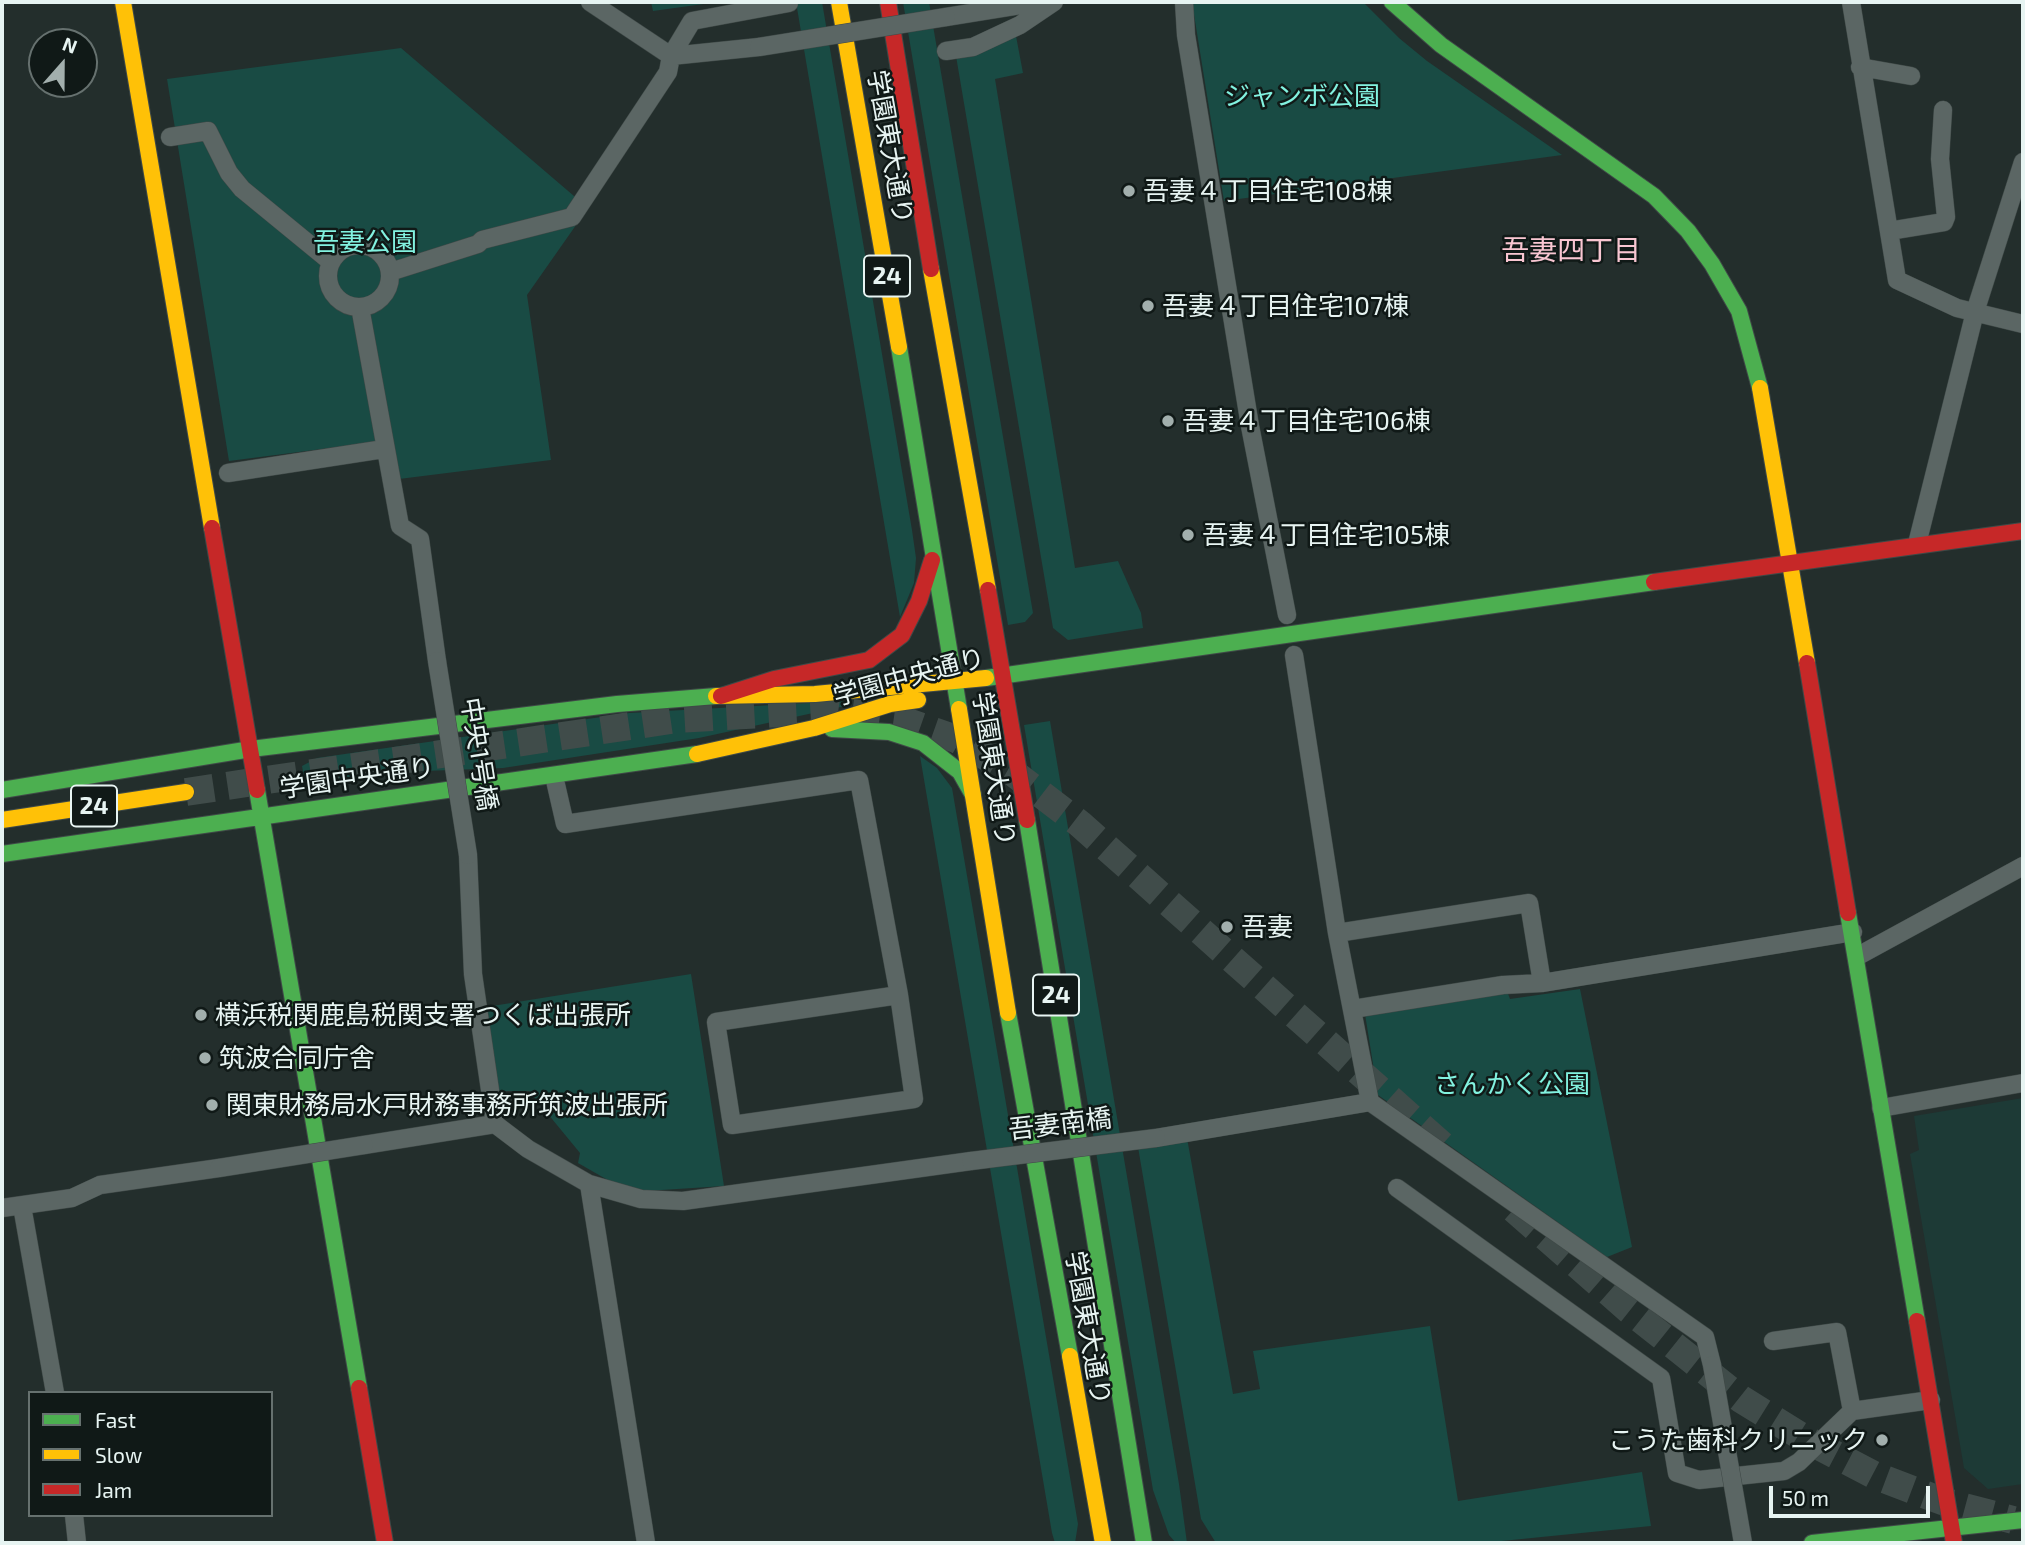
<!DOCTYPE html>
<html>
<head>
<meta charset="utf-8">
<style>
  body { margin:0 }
  #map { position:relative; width:2025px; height:1545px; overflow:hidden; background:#232e2c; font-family:"Exo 2",sans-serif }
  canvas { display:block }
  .frame { position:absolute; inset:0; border:4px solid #e7f4f2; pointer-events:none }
  .legend { position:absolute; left:28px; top:1391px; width:245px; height:126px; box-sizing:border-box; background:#101917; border:2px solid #66716f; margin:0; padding:9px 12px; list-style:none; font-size:21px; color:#e7f4f2 }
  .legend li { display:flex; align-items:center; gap:14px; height:35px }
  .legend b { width:35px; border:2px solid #66716f }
  .north { position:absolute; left:28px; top:28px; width:70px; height:70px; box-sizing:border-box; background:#101917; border:2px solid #66716f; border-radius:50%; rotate:21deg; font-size:19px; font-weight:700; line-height:28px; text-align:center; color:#e7f4f2 }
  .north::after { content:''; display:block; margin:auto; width:24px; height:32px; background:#a2afad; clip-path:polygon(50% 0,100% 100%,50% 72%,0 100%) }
  .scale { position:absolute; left:1769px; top:1486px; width:161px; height:32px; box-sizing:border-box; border:4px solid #e7f4f2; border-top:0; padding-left:9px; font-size:21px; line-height:24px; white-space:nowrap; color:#e7f4f2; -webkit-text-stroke:5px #101917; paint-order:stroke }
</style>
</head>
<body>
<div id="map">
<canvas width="2025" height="1545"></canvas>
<div class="frame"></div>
<ul class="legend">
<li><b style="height:9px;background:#4caf50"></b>Fast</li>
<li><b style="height:9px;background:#ffc107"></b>Slow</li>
<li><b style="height:9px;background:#c62828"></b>Jam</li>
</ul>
<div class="north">N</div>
<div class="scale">50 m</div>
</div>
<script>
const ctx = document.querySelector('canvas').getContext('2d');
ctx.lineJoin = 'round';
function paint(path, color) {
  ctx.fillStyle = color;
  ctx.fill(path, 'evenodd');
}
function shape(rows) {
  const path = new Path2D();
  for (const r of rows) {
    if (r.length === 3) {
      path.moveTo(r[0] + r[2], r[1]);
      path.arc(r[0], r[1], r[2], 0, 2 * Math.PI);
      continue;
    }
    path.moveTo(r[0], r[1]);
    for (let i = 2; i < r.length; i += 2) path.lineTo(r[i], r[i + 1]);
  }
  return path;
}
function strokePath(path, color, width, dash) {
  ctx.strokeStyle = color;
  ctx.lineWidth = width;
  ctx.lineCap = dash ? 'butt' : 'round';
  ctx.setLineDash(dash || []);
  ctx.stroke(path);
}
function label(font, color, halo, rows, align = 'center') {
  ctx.font = font + ' "Exo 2","Noto Sans JP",sans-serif';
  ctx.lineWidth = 5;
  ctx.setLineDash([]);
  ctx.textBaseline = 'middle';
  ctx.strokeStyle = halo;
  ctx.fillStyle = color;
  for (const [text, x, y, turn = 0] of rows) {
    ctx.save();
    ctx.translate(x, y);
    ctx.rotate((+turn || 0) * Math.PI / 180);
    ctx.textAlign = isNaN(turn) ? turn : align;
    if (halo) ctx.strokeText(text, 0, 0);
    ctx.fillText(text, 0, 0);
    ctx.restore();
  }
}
const built = shape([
  [2023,1098,2023,1484,1988,1489,1964,1468,1910,1154,1919,1150,1914,1116]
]);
const green = shape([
  [651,2,718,2,653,11],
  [796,2,822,2,912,530,916,558,914,583,900,617],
  [903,2,929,2,1033,613,1025,622,1008,625],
  [1192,2,1363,2,1399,38,1427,61,1562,155,1224,201],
  [1016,36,1023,73,995,79,1075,568,1118,561,1141,613,1143,628,1068,640,1053,628,956,56],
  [401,48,588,208,527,295,551,460,399,479,392,440,229,461,167,79],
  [846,701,845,706,699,738,503,768,399,772,319,785,305,782,302,766,317,758,629,713],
  [1050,721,1179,1484,1187,1543,1176,1543,1169,1535,1153,1490,1024,725],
  [920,756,937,768,952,788,1078,1524,1075,1543,1055,1543,1052,1533],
  [691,974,724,1186,646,1191,613,1183,578,1163,580,1153,529,1091,498,1091,486,1007],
  [1580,989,1632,1247,1607,1257,1378,1095,1365,1014,1507,991,1510,999],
  [1187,1138,1233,1394,1260,1389,1253,1351,1430,1326,1458,1501,1642,1472,1651,1526,1482,1543,1216,1543,1201,1519,1138,1147]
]);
const primaryTunnel = shape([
  [186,792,677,719,832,710,902,720,956,739,1011,771,1080,824,1452,1154],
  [1514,1209,1628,1309,1741,1399,1807,1440,1876,1476,1942,1501,2013,1520]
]);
const street = shape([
  [590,2,671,56,759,47],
  [1184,2,1186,35,1250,426,1287,615],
  [1851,2,1897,280,1957,308,2023,324],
  [946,17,1039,2],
  [946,51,973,47,1020,25,1054,2],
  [1860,67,1911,76],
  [170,137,208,131,229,173,242,189,331,262],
  [1889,231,1944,222,1946,217,1940,159,1943,110],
  [359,276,31],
  [390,272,478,244,482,240,572,217,668,72,671,56,692,21,789,3],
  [360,307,400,526,420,539,437,661],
  [228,473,384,449],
  [1917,544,1975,312,2023,162],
  [1294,655,1337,933,1370,1102],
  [554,776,565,824,859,780,899,995,914,1099,732,1125,716,1022,899,995],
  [468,855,473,974,495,1124,528,1149,589,1184,646,1543],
  [1337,933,1529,903,1542,983,1853,932],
  [1858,956,2023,866],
  [1353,1009,1503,985,1542,983],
  [1881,1108,2023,1083],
  [1156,1138,1370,1102,1705,1337,1712,1365],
  [364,1145,495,1124],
  [589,1184,641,1199,683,1201,971,1161],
  [1397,1188,1661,1378,1677,1473,1699,1480,1784,1471,1799,1462,1852,1411,1931,1400],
  [22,1206,55,1393],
  [2,1208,72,1198,100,1185,219,1168],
  [1773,1341,1837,1332,1852,1411],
  [74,1515,77,1543]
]);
const fast = shape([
  [1392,2,1441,45,1654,196,1688,231,1712,264,1739,311,1760,388],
  [899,347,959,709],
  [986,678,1654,582],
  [832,729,889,732,923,743,960,772,973,795],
  [2,790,251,749,617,704,716,696],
  [257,790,359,1388],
  [1027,820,1144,1543],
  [2,854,697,754],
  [1848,913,1917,1321],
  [1008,1013,1070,1356],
  [1812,1543,2023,1520]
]);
const slow = shape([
  [123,2,212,528],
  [839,2,899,347],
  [931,269,988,590],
  [1760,388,1807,663],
  [716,696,815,694,986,678],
  [959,709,1008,1013],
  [697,754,814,728,890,704,918,700],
  [2,820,186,792],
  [1070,1356,1103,1543]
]);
const jam = shape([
  [888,2,931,269],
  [212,528,257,790],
  [1654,582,2023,531],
  [988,590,1027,820],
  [1807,663,1848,913],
  [721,696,774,679,869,660,902,635,919,601,932,560],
  [1917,1321,1954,1543],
  [359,1388,385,1543]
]);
const streetBridge = shape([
  [759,47,946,17],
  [437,661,468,855],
  [971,1161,1156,1138],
  [219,1168,364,1145],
  [1712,1365,1743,1543]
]);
const markers = [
  [1129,191,7,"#a2afad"],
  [1148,306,7,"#a2afad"],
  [1168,421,7,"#a2afad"],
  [1188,535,7,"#a2afad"],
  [1227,927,7,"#a2afad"],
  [201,1015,7,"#a2afad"],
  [205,1058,7,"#a2afad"],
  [212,1105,7,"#a2afad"],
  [1882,1440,7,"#a2afad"]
];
const shields = [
  [887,276,46],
  [94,806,46],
  [1056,995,46]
];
const shieldNames = [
  ["24",887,276],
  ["24",94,806],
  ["24",1056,995]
];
const parkNames = [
  ["ジャンボ公園",1302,96],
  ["吾妻公園",365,242],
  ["さんかく公園",1512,1084]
];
const streetNames = [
  ["学園東大通り",890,147,80],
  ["学園中央通り",909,677,-15],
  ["中央1号橋",479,754,81],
  ["学園東大通り",994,769,81],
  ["学園中央通り",357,778,-8],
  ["吾妻南橋",1060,1124,-7],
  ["学園東大通り",1088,1328,80]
];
const poiNames = [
  ["吾妻４丁目住宅108棟",1143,191],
  ["吾妻４丁目住宅107棟",1162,306],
  ["吾妻４丁目住宅106棟",1182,421],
  ["吾妻４丁目住宅105棟",1202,535],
  ["吾妻",1241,927],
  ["横浜税関鹿島税関支署つくば出張所",215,1015],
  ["筑波合同庁舎",219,1058],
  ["関東財務局水戸財務事務所筑波出張所",226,1105],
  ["こうた歯科クリニック",1868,1440,"right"]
];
const neighbourhoodNames = [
  ["吾妻四丁目",1571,251]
];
paint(built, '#1d3a36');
paint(green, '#194b44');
strokePath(primaryTunnel, '#404c4a', 28, [28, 14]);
strokePath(street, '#3f4947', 19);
strokePath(fast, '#3f4947', 18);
strokePath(slow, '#3f4947', 18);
strokePath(jam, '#3f4947', 18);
strokePath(street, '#5b6664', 18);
strokePath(fast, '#4caf50', 16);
strokePath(slow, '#ffc107', 16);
strokePath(jam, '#c62828', 16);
strokePath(streetBridge, '#3f4947', 19, []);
strokePath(streetBridge, '#5b6664', 18);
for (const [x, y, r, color] of markers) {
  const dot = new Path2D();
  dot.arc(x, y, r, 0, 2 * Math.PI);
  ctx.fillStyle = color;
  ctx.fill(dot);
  strokePath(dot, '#101917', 2.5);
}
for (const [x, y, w] of shields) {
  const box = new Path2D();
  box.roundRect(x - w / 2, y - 20.5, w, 41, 5);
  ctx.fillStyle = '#101917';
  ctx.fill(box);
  strokePath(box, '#e7f4f2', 2);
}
label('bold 24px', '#e7f4f2', null, shieldNames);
label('26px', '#82f2e0', '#101917', parkNames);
label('26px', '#e7f4f2', '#101917', streetNames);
label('26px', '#e7f4f2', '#101917', poiNames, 'left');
label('28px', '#f9c6d2', '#101917', neighbourhoodNames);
</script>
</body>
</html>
